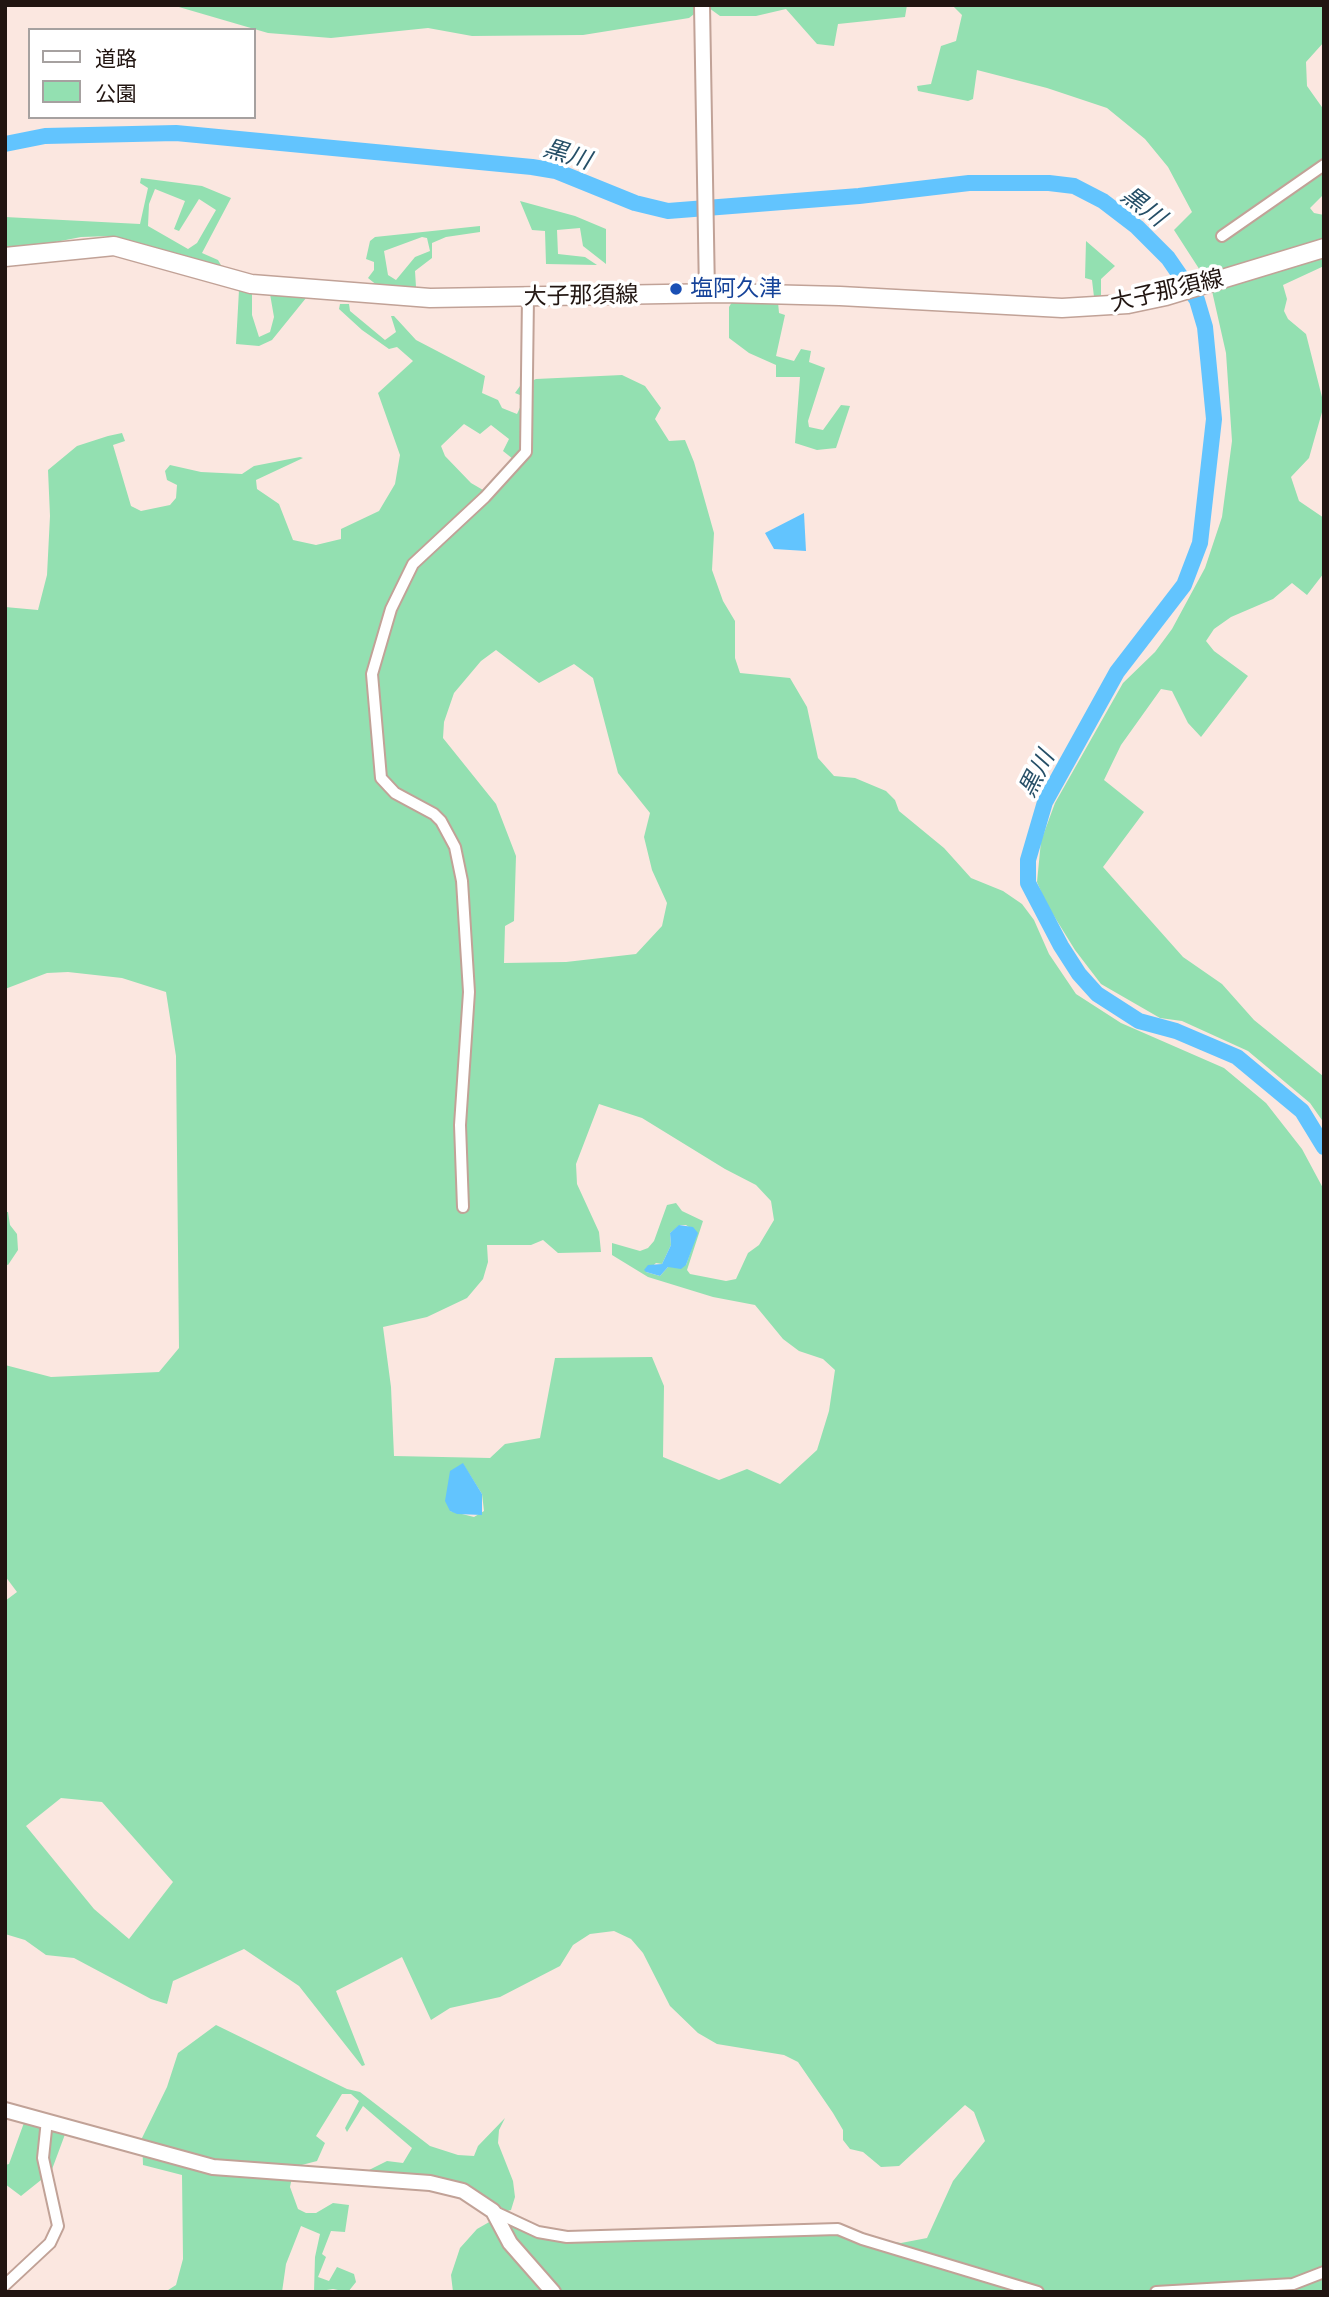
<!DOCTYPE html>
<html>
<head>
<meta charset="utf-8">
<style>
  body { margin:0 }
  #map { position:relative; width:1329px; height:2297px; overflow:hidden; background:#fbe7e0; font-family:Quicksand,"Noto Sans JP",sans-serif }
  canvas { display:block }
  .frame { position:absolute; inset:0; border:7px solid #211511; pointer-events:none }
  .legend { position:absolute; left:28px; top:28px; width:228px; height:91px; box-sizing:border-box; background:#fff; border:2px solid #a6a1a0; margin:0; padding:9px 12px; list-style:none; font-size:21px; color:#211511 }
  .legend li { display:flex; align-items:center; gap:14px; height:35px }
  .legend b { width:35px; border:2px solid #a6a1a0 }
</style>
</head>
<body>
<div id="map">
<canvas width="1329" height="2297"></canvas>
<div class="frame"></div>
<ul class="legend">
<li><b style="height:9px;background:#fff"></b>道路</li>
<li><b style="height:19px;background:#93e0b1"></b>公園</li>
</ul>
</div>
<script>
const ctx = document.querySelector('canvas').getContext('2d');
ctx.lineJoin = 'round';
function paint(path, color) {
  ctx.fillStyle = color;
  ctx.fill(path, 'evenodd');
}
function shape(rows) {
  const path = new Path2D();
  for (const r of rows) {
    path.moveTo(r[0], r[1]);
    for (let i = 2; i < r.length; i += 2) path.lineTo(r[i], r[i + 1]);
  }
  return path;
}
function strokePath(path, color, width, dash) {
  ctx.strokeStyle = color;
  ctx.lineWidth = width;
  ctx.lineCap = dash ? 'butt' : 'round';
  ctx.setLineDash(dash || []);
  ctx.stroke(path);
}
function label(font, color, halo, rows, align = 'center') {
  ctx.font = font + ' Quicksand,"Noto Sans JP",sans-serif';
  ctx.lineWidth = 7;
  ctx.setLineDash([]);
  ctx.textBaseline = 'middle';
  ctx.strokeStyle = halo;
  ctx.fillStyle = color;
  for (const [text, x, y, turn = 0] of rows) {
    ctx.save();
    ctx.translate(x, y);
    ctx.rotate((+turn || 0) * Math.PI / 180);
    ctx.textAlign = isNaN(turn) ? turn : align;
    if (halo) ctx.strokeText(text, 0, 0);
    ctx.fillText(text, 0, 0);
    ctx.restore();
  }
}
const green = shape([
  [172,5,698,5,698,11,689,18,583,35,472,36,428,28,331,38,268,33],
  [710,5,907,5,905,17,838,24,834,46,817,44,786,9,756,16,720,16,709,8],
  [952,5,1324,5,1324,42,1306,62,1307,86,1324,110,1324,194,1310,208,1314,213,1324,215,1324,242,1205,278,1174,230,1192,212,1168,167,1145,139,1107,108,1047,88,977,70,973,99,968,101,918,91,917,86,931,84,941,46,956,41,962,15],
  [141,178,202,186,231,198,202,253,218,260,225,272,111,236,81,237,5,252,5,217,140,224,148,188,140,183],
  [155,189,185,201,174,229,179,231,199,199,216,210,197,243,188,249,148,226,149,204],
  [520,201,575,216,606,229,606,264,583,246,580,228,557,230,558,254,585,257,597,265,546,264,545,231,532,230],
  [480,226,480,232,446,237,432,243,432,258,415,271,416,287,405,291,383,290,368,278,374,270,374,262,366,259,370,241,375,237],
  [422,237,427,238,430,251,415,257,396,280,388,275,384,251],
  [1086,241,1115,266,1101,279,1101,296,1094,297,1092,280,1085,278],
  [1324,256,1324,266,1283,285,1287,299,1284,311,1288,319,1306,334,1324,405,1309,458,1291,477,1299,501,1324,518,1324,573,1307,595,1292,583,1273,599,1231,617,1214,629,1206,641,1214,651,1248,676,1201,737,1188,723,1172,691,1161,689,1121,745,1104,780,1144,812,1103,867,1183,957,1222,984,1254,1020,1323,1076,1324,1123,1310,1103,1248,1051,1182,1021,1160,1018,1101,984,1075,950,1046,903,1037,882,1041,841,1055,803,1123,683,1155,652,1172,629,1205,568,1222,517,1232,441,1226,353,1212,291],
  [239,290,252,293,252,315,259,337,270,332,274,317,270,294,306,298,272,340,259,346,236,344],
  [732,302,778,302,779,313,785,315,776,356,794,361,801,349,811,351,809,362,825,368,808,421,809,427,823,430,841,405,850,406,836,448,817,450,795,443,800,377,776,377,776,365,749,353,729,338,729,307],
  [340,304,349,304,350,311,385,340,396,332,391,316,394,316,416,340,485,376,482,393,498,400,502,408,517,414,525,397,515,393,520,386,536,379,622,375,645,386,661,408,655,419,669,441,685,440,694,462,714,533,712,570,723,601,735,621,735,658,740,673,790,678,807,707,818,758,834,776,855,778,886,791,895,800,899,811,944,848,971,878,1003,891,1022,904,1034,920,1049,954,1076,994,1121,1023,1224,1068,1266,1103,1302,1149,1324,1190,1324,2292,453,2292,451,2275,460,2248,477,2229,491,2221,511,2221,550,2240,841,2233,901,2243,927,2238,953,2181,985,2141,974,2112,965,2105,899,2166,881,2167,863,2152,850,2149,843,2140,843,2130,833,2113,798,2062,784,2055,717,2044,698,2033,670,2006,643,1953,631,1939,614,1931,590,1934,573,1945,560,1966,500,1997,450,2008,431,2020,402,1957,336,1991,365,2065,362,2066,299,1986,244,1949,173,1981,167,2004,151,1999,74,1958,46,1955,25,1940,5,1934,5,1601,17,1592,5,1576,5,1365,51,1377,159,1372,179,1348,176,1056,166,992,122,978,68,972,47,973,5,989,5,607,38,610,47,575,50,516,48,470,77,446,108,436,122,433,125,441,113,445,131,506,141,511,170,505,176,498,177,485,167,480,165,471,170,465,201,472,242,474,254,466,300,457,303,458,256,480,257,489,279,504,293,540,316,545,341,539,341,529,379,511,395,484,400,455,378,393,413,361,397,347,389,349,362,330,339,309],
  [464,424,480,434,491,425,509,439,503,451,513,459,483,490,471,483,445,456,441,446],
  [496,650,539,683,574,664,593,678,618,773,650,813,644,837,652,870,667,903,662,926,636,954,566,962,504,963,505,926,514,921,516,856,496,804,443,738,444,722,454,693,481,661],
  [599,1104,642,1118,725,1169,756,1185,771,1201,774,1220,759,1245,748,1253,736,1279,726,1281,690,1274,687,1270,703,1221,682,1211,676,1203,667,1205,654,1241,648,1248,640,1251,612,1243,612,1255,648,1277,713,1297,755,1305,783,1339,799,1351,823,1359,835,1370,829,1411,817,1450,780,1484,747,1469,719,1480,663,1457,664,1386,652,1357,555,1358,540,1438,505,1444,490,1458,394,1456,391,1387,383,1327,427,1317,467,1298,483,1279,488,1262,487,1245,531,1245,543,1240,558,1253,601,1252,599,1232,577,1184,576,1164],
  [680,1225,686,1225,697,1233,686,1265,668,1267,660,1276,646,1272,656,1263,662,1264,671,1245,670,1233],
  [463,1464,482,1494,484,1511,474,1517,450,1511],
  [61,1798,102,1802,173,1882,129,1939,94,1909,26,1826],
  [5,1212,8,1212,10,1225,17,1234,18,1250,8,1265,5,1264],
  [216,2025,347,2089,360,2092,430,2146,458,2155,474,2156,478,2146,505,2118,499,2130,498,2143,513,2181,515,2197,511,2210,507,2211,472,2190,368,2175,369,2170,387,2161,403,2163,412,2148,363,2106,347,2132,345,2128,359,2101,351,2094,342,2094,316,2136,325,2143,317,2161,294,2167,290,2187,298,2209,306,2213,316,2213,333,2203,349,2205,345,2232,331,2231,322,2254,326,2257,318,2277,329,2281,337,2267,354,2274,356,2282,348,2292,333,2289,314,2292,315,2257,320,2234,301,2226,286,2264,282,2292,165,2292,176,2285,183,2259,182,2175,143,2165,142,2138,167,2087,178,2053],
  [25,2120,67,2129,51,2172,21,2196,5,2184,5,2165,9,2164]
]);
const water = shape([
  [804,513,806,551,774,549,765,533],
  [679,1225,693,1227,698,1233,686,1265,681,1269,668,1267,660,1276,646,1272,644,1270,648,1265,662,1264,671,1245,670,1233],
  [463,1463,482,1494,482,1515,457,1514,450,1511,445,1501,450,1471]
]);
const river = shape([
  [5,144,45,136,176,133,532,167,556,171,635,203,668,211,859,196,969,183,1049,183,1074,186,1103,201,1137,227,1168,258,1197,300,1205,327,1214,419,1200,543,1184,585,1117,672,1045,802,1028,860,1028,883,1061,946,1079,974,1097,994,1139,1021,1176,1031,1237,1057,1302,1111,1324,1147]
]);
const minor = shape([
  [1222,236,1324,165],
  [463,1207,460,1125,469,992,462,881,455,847,441,821,434,814,395,793,381,778,372,674,391,609,413,564,485,497,526,452,528,297],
  [493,2211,538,2232,567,2237,838,2229,862,2239,1038,2292],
  [5,2285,50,2243,58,2226,43,2158,47,2120],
  [1156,2292,1293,2284,1324,2272]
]);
const tertiary = shape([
  [702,5,707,294],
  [5,2110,213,2167,430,2183,463,2191,493,2211,510,2243,553,2292]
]);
const primary = shape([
  [5,257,114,246,251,284,430,298,723,293,840,296,1062,308,1128,304,1166,296,1324,248]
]);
const markers = [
  [676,289,7,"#1a4fb4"]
];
const transitNames = [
  ["塩阿久津",690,289]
];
const streetNames = [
  ["大子那須線",1167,291,-13],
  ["大子那須線",581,296,-1]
];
const waterNames = [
  ["黒川",567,155,17],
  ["黒川",1143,207,37],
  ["黒川",1037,774,-63]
];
paint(green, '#93e0b1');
paint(water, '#62c4fe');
strokePath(river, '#62c4fe', 16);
strokePath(minor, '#c1a297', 14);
strokePath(tertiary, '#c1a297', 18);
strokePath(primary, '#c1a297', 21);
strokePath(minor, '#fff', 10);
strokePath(tertiary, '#fff', 14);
strokePath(primary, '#fff', 18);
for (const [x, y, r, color] of markers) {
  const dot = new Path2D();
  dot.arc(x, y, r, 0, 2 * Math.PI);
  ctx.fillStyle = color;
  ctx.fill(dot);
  strokePath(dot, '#fff', 2.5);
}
label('23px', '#164399', '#fff', transitNames, 'left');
label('23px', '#211511', '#fff', streetNames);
label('italic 24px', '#264f67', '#fff', waterNames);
</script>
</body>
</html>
